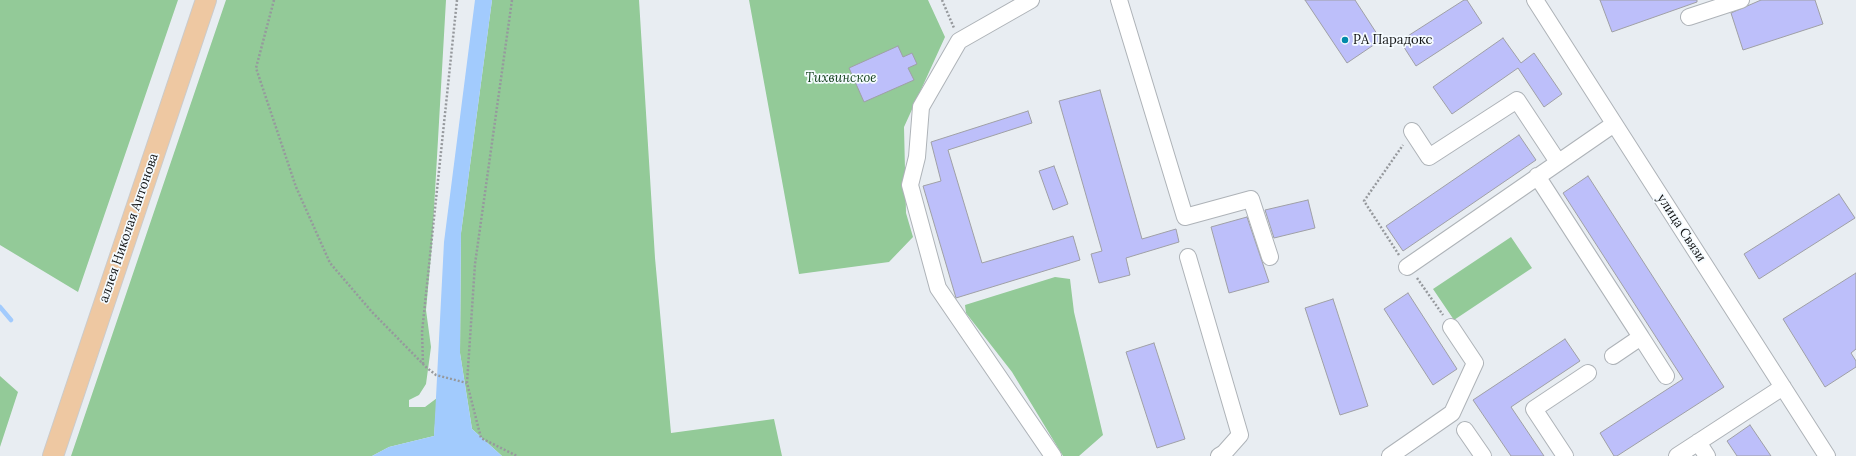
<!DOCTYPE html>
<html>
<head>
<meta charset="utf-8">
<style>
  body { margin:0 }
  canvas { display:block; background:#e8edf2 }
</style>
</head>
<body>
<canvas width="1856" height="456"></canvas>
<script>
const ctx = document.querySelector('canvas').getContext('2d');
ctx.lineJoin = 'round';
function paint(path, color) {
  ctx.fillStyle = color;
  ctx.fill(path, 'evenodd');
}
function shape(rows) {
  const path = new Path2D();
  for (const r of rows) {
    path.moveTo(r[0], r[1]);
    for (let i = 2; i < r.length; i += 2) path.lineTo(r[i], r[i + 1]);
  }
  return path;
}
function strokePath(path, color, width, dash) {
  ctx.strokeStyle = color;
  ctx.lineWidth = width;
  ctx.lineCap = dash ? 'butt' : 'round';
  ctx.setLineDash(dash || []);
  ctx.stroke(path);
}
function label(font, color, halo, rows, align = 'center') {
  ctx.font = font + ' Lora,serif';
  ctx.lineWidth = 3.5;
  ctx.setLineDash([]);
  ctx.textBaseline = 'middle';
  ctx.strokeStyle = halo;
  ctx.fillStyle = color;
  for (const [text, x, y, turn = 0] of rows) {
    ctx.save();
    ctx.translate(x, y);
    ctx.rotate((+turn || 0) * Math.PI / 180);
    ctx.textAlign = isNaN(turn) ? turn : align;
    if (halo) ctx.strokeText(text, 0, 0);
    ctx.fillText(text, 0, 0);
    ctx.restore();
  }
}
const green = shape([
  [0,0,178,0,78,292,0,245],
  [226,0,446,0,432,244,426,310,431,347,426,384,419,395,409,400,409,407,425,407,437,398,434,436,389,447,372,456,71,456],
  [492,0,639,0,655,258,671,433,774,419,782,456,502,456,472,429,460,353,461,233],
  [749,0,928,0,945,37,904,127,906,213,913,237,889,262,799,274],
  [1511,237,1532,268,1454,320,1433,289],
  [1055,277,1070,279,1074,312,1103,435,1079,456,1063,456,1012,372,966,313,965,305],
  [0,376,18,392,0,447]
]);
const water = shape([
  [475,0,492,0,461,233,460,353,472,429,502,456,372,456,389,447,434,436,444,242]
]);
const stream = shape([
  [0,307,11,320]
]);
const building = shape([
  [1305,0,1355,0,1381,40,1347,63,1305,0],
  [1464,0,1467,0,1482,23,1416,66,1400,41,1464,0],
  [1600,0,1697,0,1697,2,1612,32,1600,0],
  [1761,0,1815,0,1823,24,1743,50,1731,13,1761,0],
  [1503,38,1521,63,1534,53,1562,94,1544,107,1518,68,1452,114,1433,87,1503,38],
  [898,46,903,57,912,53,917,64,908,68,914,80,864,102,849,68,898,46],
  [1100,90,1142,239,1176,229,1179,242,1126,258,1130,275,1099,283,1091,254,1102,251,1059,101,1100,90],
  [1028,111,1032,123,948,150,982,263,1073,236,1080,260,956,298,923,186,941,181,931,142,1028,111],
  [1519,135,1536,160,1403,251,1386,226,1519,135],
  [1054,166,1068,204,1053,210,1039,171,1054,166],
  [1588,176,1724,387,1617,456,1614,456,1600,433,1683,379,1563,193,1588,176],
  [1839,194,1855,218,1759,279,1744,254,1839,194],
  [1308,200,1315,228,1274,238,1265,210,1308,200],
  [1247,217,1269,282,1229,293,1211,227,1247,217],
  [1856,273,1856,349,1851,353,1856,361,1856,367,1825,387,1783,319,1856,273],
  [1408,293,1457,369,1433,385,1384,309,1408,293],
  [1333,299,1368,406,1340,415,1305,308,1333,299],
  [1565,339,1580,361,1511,407,1544,456,1511,456,1473,400,1565,339],
  [1154,343,1185,439,1157,448,1126,352,1154,343],
  [1750,425,1771,456,1737,456,1727,441,1750,425]
]);
const path = shape([
  [274,0,256,68,296,187,330,263,372,312,427,368,436,375,467,383],
  [512,0,475,264,467,383,481,438,517,456],
  [942,0,954,28],
  [1399,255,1364,201,1403,145],
  [1417,278,1443,315],
  [423,364,422,332,457,0]
]);
const minor = shape([
  [1031,0,959,41,921,107,917,157,910,185,938,288,1053,456],
  [1119,0,1185,217,1251,199,1270,257],
  [1535,0,1827,456],
  [1689,17,1741,0],
  [1412,131,1429,157,1517,100,1558,162],
  [1537,176,1641,337,1613,356],
  [1188,257,1240,435,1224,453,1219,456],
  [1407,267,1614,124],
  [1641,337,1666,376],
  [1465,430,1483,456],
  [1698,442,1707,456],
  [1390,456,1452,413,1475,363,1451,327],
  [1565,456,1534,409,1588,373],
  [1677,456,1783,387]
]);
const major = shape([
  [53,456,206,0]
]);
const markers = [
  [1345,40,4,"#018aaa"]
];
const poiNames = [
  ["РА Парадокс",1353,40]
];
const parkNames = [
  ["Тихвинское",841,78]
];
const streetNames = [
  ["аллея Николая Антонова",129,228,-71],
  ["улица Связи",1681,228,57]
];
paint(green, '#93ca98');
paint(water, '#a2cbfd');
strokePath(stream, '#a2cbfd', 4.5);
paint(building, '#bdbffa');
strokePath(building, '#9fa0a6', 1);
strokePath(minor, '#aeb3b8', 18);
strokePath(major, '#cbcbcb', 22);
strokePath(path, '#96999d', 2.5, [2, 2]);
strokePath(minor, '#fff', 16);
strokePath(major, '#eec8a2', 20);
for (const [x, y, r, color] of markers) {
  const dot = new Path2D();
  dot.arc(x, y, r, 0, 2 * Math.PI);
  ctx.fillStyle = color;
  ctx.fill(dot);
  strokePath(dot, '#f5fbff', 1.5);
}
label('13px', '#111314', '#f5fbff', poiNames, 'left');
label('italic 13px', '#0f3d18', '#f5fbff', parkNames);
label('13px', '#111314', '#f5fbff', streetNames);
</script>
</body>
</html>
